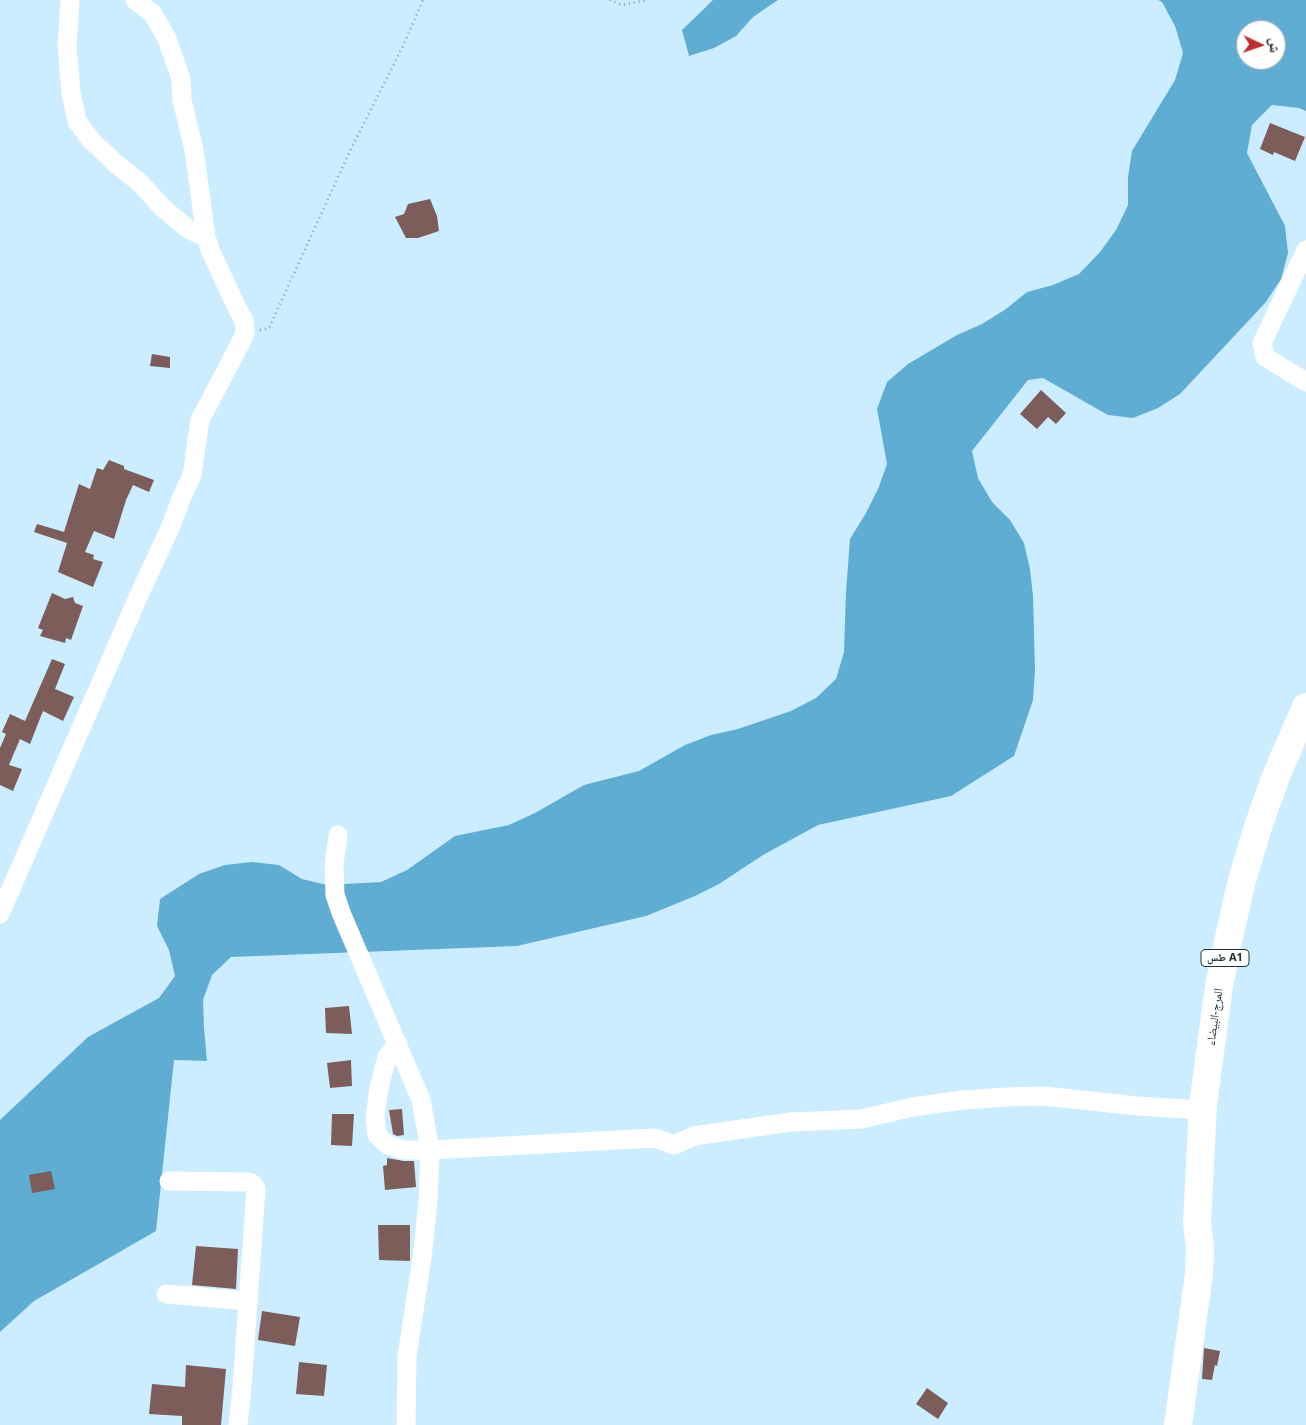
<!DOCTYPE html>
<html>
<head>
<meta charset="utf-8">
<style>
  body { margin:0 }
  #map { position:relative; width:1306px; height:1425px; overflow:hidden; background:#cbedff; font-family:"Noto Sans","Noto Naskh Arabic",sans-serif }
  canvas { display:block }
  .north { position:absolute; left:1236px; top:20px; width:50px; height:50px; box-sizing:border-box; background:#fff; border:1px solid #a6abae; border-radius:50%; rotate:93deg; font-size:14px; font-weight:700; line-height:20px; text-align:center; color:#212e34 }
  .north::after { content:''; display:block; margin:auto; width:18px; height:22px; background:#be2f2c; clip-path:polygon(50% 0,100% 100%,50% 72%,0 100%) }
</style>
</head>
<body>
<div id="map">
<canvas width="1306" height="1425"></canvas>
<div class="north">ش</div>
</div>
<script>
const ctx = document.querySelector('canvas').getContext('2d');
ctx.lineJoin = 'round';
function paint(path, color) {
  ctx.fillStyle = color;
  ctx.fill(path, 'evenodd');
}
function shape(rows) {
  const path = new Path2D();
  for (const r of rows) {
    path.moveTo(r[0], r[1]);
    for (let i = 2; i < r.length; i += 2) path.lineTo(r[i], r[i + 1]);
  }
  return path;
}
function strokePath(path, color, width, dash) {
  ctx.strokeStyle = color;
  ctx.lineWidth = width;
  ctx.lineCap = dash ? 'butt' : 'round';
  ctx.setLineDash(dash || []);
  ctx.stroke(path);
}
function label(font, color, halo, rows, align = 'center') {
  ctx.font = font + ' "Noto Sans","Noto Naskh Arabic",sans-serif';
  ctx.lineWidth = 5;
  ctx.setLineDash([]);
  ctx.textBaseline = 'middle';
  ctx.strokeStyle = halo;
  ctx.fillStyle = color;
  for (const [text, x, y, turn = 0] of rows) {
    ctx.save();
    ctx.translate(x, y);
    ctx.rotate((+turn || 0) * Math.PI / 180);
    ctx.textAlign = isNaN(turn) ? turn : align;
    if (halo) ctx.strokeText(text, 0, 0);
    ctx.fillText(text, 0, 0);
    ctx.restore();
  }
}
const forest = shape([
  [713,0,778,0,753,17,736,36,714,48,689,56,682,30],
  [1158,0,1306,0,1306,111,1299,108,1272,105,1252,125,1247,153,1285,226,1288,253,1281,279,1266,302,1180,394,1158,408,1133,418,1108,415,1043,378,1028,380,972,451,978,478,992,502,1010,520,1024,543,1030,569,1033,596,1035,670,1033,700,1014,756,951,796,818,825,763,855,719,884,695,896,646,916,517,946,231,957,212,975,203,1000,204,1028,207,1061,174,1060,156,1231,34,1301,0,1332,0,1120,88,1037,159,998,175,976,169,950,157,926,160,899,199,874,225,865,252,862,279,865,302,879,327,885,381,882,407,870,455,836,509,825,535,813,584,785,639,771,685,745,711,735,738,729,791,711,816,698,836,679,844,652,846,592,850,539,866,513,878,489,887,464,877,409,887,382,908,364,957,335,982,324,1006,309,1027,292,1053,285,1079,274,1100,252,1116,230,1128,205,1128,177,1132,151,1175,80,1183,53,1175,26,1162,2],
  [1246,30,1276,30,1276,60,1246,60]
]);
const building = shape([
  [1270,123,1305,137,1295,161,1274,152,1273,155,1260,149],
  [430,199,437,216,439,231,418,238,406,238,395,217,404,214,408,204],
  [152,354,170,357,170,368,150,366],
  [1041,390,1066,413,1056,424,1048,417,1037,429,1020,414],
  [109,460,124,466,124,469,154,480,149,492,133,485,126,500,114,539,94,531,85,552,94,555,93,559,103,562,93,587,58,572,67,543,34,532,37,524,64,532,79,484,90,489,97,468,103,470],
  [52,593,65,599,73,597,75,603,83,606,71,640,66,638,65,643,40,636,43,630,38,628],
  [52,659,65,664,55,689,74,697,63,721,43,711,30,744,20,739,9,765,22,769,13,791,0,785,0,748,6,734,2,732,10,714,25,721],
  [349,1006,352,1034,326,1033,325,1008],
  [351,1060,352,1086,330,1088,327,1063],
  [402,1109,404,1135,397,1136,393,1134,389,1110],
  [332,1114,354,1114,352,1146,331,1145],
  [387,1158,404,1161,414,1161,416,1187,385,1190,383,1166,387,1165],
  [51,1171,55,1189,32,1193,29,1175],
  [378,1225,410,1225,410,1261,379,1260],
  [196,1246,238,1249,236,1289,192,1285],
  [262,1311,300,1317,295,1346,258,1340],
  [1204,1348,1220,1351,1217,1366,1215,1365,1212,1380,1202,1379],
  [299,1362,327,1365,324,1396,296,1394],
  [186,1365,226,1369,221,1425,182,1425,182,1416,149,1414,152,1384,185,1387],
  [927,1388,948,1403,938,1419,916,1404]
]);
const path = shape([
  [610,0,621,5,647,0],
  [260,330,269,328,351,149,403,46,423,0]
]);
const minor = shape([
  [70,0,67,47,71,93,77,121,91,140,114,162,140,183,163,208,188,229,206,237],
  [1306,250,1262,343,1265,357,1306,382],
  [338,835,334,865,335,895,342,915,421,1100,430,1150,428,1202,422,1258,407,1356,406,1425],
  [0,914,139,595,171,526,181,499,192,475,200,420,240,344,245,333,244,320,238,310,211,252,206,237,194,150,182,100,181,79,167,39,153,14,135,0],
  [398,1044,387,1057,379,1088,375,1118,377,1135,388,1145,404,1150,430,1150,655,1138,674,1145,694,1136,791,1122,861,1119,913,1107,963,1100,1005,1097,1044,1096,1137,1106,1202,1110],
  [169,1181,250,1182,254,1185,256,1189,242,1387,238,1425],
  [166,1294,247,1301]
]);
const highway = shape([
  [1178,1425,1199,1274,1200,1248,1197,1222,1203,1105,1219,986,1230,933,1242,880,1258,827,1276,776,1306,707]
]);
const shields = [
  [1225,958,48]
];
const shieldNames = [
  ["طس A1",1225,958]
];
const streetNames = [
  ["المرج-البيضاء",1215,1017,-82]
];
paint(forest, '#5fadd2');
paint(building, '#7d5d59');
strokePath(path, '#829ba8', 2.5, [1, 4]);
strokePath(minor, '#fff', 19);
strokePath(highway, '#fff', 28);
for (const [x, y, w] of shields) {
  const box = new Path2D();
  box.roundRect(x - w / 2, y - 8.5, w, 17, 4);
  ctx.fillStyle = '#fff';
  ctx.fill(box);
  strokePath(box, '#212e34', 1);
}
label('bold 11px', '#212e34', null, shieldNames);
label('12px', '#212e34', '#fff', streetNames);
</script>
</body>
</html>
